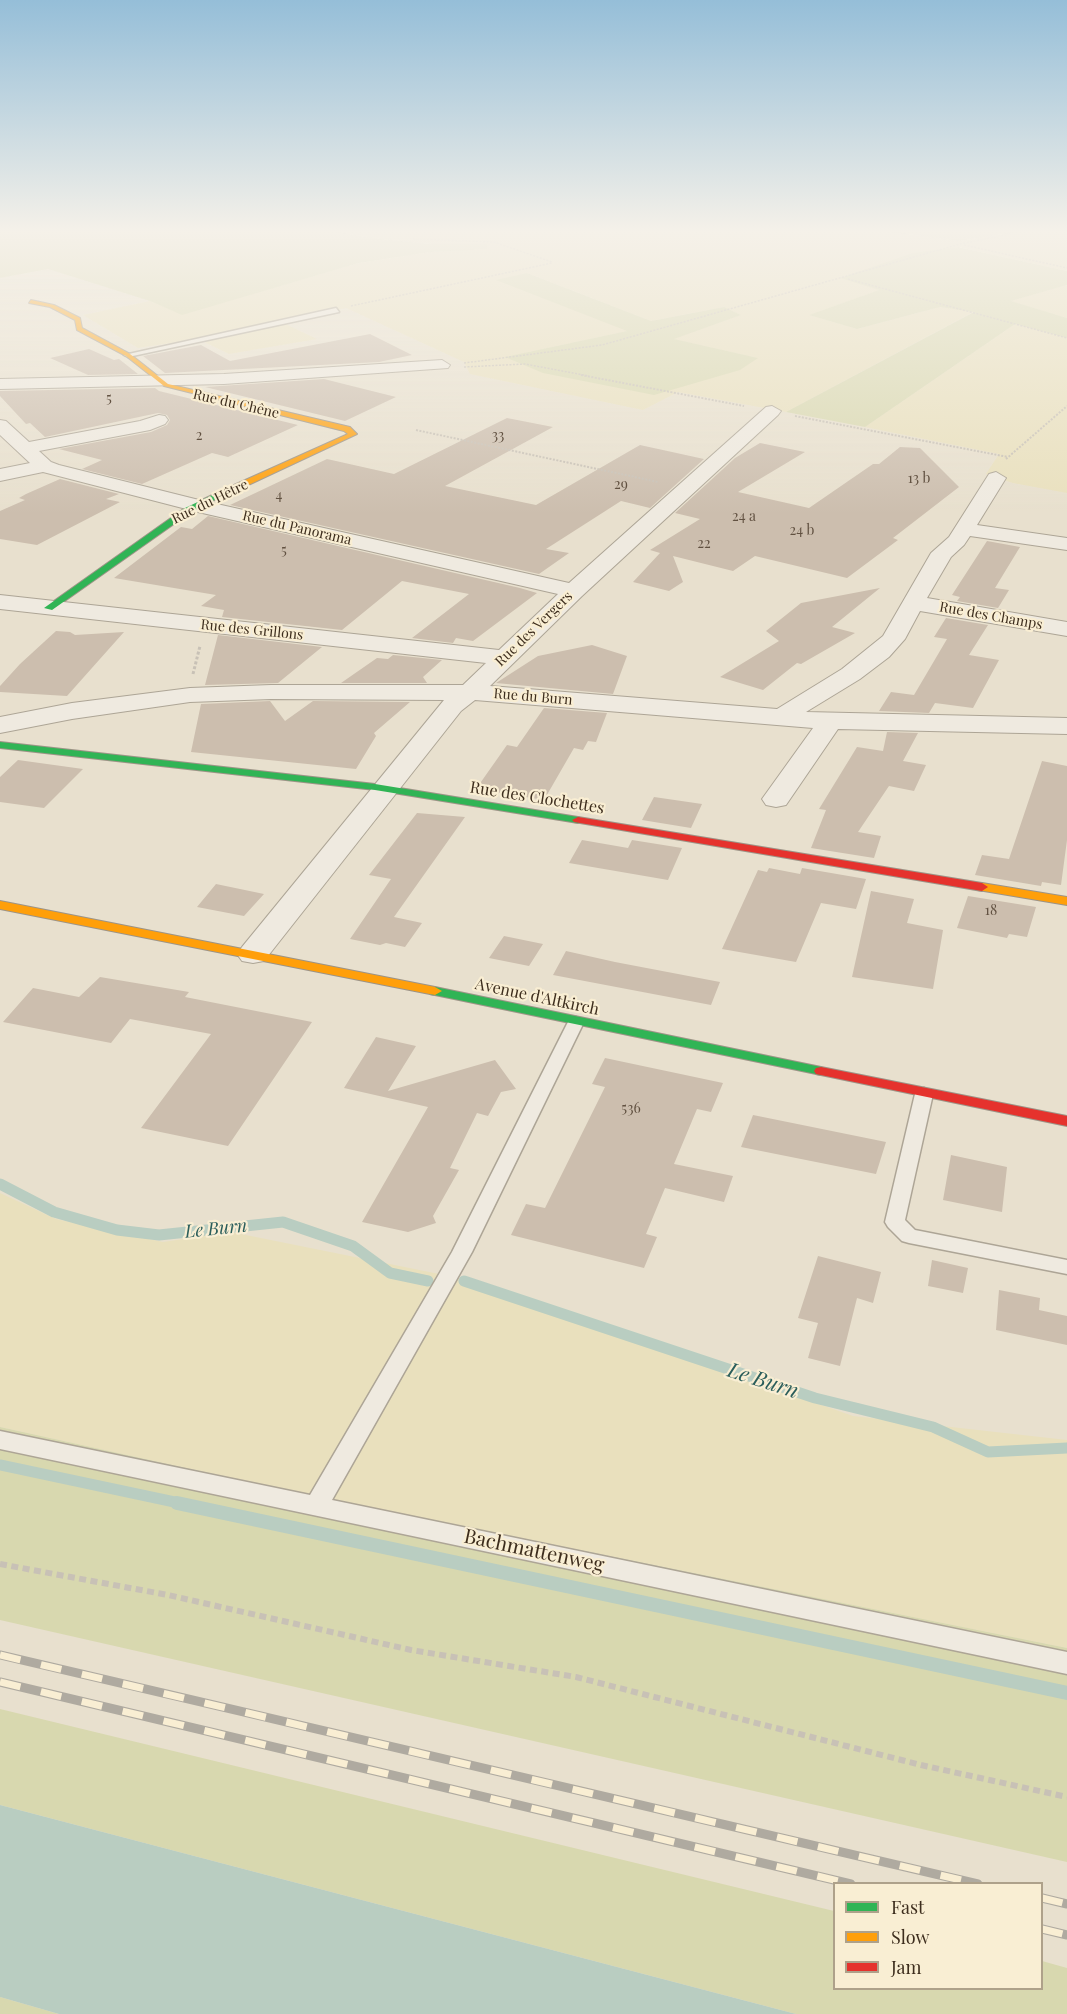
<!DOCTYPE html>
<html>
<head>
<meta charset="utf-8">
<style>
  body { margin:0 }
  #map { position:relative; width:1067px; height:2014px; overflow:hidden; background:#e8e0ce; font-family:"Playfair Display",serif }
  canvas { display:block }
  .legend { position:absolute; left:833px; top:1882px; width:210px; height:108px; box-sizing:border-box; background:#f9eed3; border:2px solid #aea18a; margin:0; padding:8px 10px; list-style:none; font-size:18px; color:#3d2d1d }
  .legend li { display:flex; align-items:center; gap:12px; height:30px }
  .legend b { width:30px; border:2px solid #aea18a }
</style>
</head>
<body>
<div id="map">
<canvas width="1067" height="2014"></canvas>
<ul class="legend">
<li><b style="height:8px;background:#30b455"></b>Fast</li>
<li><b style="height:8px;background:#ff9f0a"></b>Slow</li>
<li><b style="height:8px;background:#e5322d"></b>Jam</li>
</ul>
</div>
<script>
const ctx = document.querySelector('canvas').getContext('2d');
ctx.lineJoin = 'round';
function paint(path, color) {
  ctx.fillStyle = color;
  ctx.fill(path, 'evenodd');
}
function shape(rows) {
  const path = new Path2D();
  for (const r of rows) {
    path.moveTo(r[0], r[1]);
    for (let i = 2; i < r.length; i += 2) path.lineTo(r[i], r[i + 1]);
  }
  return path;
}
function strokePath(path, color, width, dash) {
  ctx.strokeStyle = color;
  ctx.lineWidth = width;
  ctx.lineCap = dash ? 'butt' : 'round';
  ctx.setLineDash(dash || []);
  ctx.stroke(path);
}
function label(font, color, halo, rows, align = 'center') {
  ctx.font = font + ' "Playfair Display",serif';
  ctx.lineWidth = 4.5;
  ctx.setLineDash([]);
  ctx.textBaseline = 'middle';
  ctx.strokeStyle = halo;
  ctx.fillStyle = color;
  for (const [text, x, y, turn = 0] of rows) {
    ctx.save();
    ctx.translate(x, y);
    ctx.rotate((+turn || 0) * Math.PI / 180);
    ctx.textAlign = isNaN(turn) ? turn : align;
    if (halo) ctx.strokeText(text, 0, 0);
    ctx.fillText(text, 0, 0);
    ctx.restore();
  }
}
const farmland = shape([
  [335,232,892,232,959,241,1016,232,1067,232,1067,271,958,247,841,277,880,290,810,315,857,329,940,307,975,311,786,412,678,392,643,410,470,374,464,362,346,308,281,322,317,339,229,354,198,339,138,348,83,315,150,301,182,314,359,263,431,252,487,248,486,244,431,244,381,239],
  [527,273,651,321,724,307,740,315,672,339,757,358,506,357,628,331],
  [1067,285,1067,318,1009,301],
  [1015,324,1067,338,1067,493,1013,483,986,474,999,454,865,427],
  [0,1193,56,1219,163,1242,231,1232,459,1278,853,1416,1067,1440,1067,1648,336,1501,0,1427]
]);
const green = shape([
  [0,232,335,232,381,239,431,244,487,244,487,249,431,252,359,263,182,315,150,301,48,269,0,278],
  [892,232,1016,232,959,241],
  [958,247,1067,271,1067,285,1011,301,1067,318,1067,338,1015,324,865,427,786,412,974,312,940,307,857,329,809,315,879,290,840,278,913,253],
  [527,273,651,321,724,307,741,315,674,339,758,358,740,370,654,395,543,373,505,357,627,331,496,280],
  [0,1427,336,1501,1067,1648,1067,1862,0,1620],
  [0,1709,834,1911,834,1988,1042,1988,1042,1961,1067,1968,1067,2014,796,2014,0,1805],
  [0,1997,59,2014,0,2014]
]);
const water = shape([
  [0,1805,796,2014,59,2014,0,1997]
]);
const streamFar1 = shape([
  [0,1184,54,1212,117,1230,159,1235,283,1222,353,1246,390,1273,428,1281],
  [464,1281,815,1398,933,1427,988,1452,1067,1448],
  [0,1465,184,1504]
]);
const stream = shape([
  [177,1503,1067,1693]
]);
const building = shape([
  [370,334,412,355,379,362,165,373,143,356,201,345,230,361],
  [89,349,114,360,119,359,138,374,88,375,50,358],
  [324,379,396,397,345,421,205,387],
  [155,388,159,391,298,425,228,457,212,453,142,484,82,469,102,460,59,449,151,432,167,425,170,420,167,415,158,413,45,437,30,423,26,424,0,396,0,391],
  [507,418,553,427,445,486,536,505,640,445,704,459,650,508,621,501,546,549,569,553,539,574,230,505,327,459,394,474],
  [760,443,805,452,738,492,809,508,873,464,879,464,900,447,920,448,959,487,893,538,898,540,847,578,755,556,733,571,673,556,683,582,669,591,633,582,660,553,650,550,700,519,675,513,735,458],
  [60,479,119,494,106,499,120,502,37,545,0,539,0,511,25,500,19,498,26,494],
  [208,516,520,588,537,593,473,641,456,638,453,643,412,638,469,594,402,581,342,630,222,617,224,610,201,606,216,595,114,578,181,527,192,529],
  [987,541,1020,547,995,588,1009,590,998,608,957,601,960,597,952,595],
  [880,588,832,627,855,633,801,664,797,663,763,690,720,677,779,641,766,631,801,603],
  [946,618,988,625,969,655,999,660,973,708,935,703,929,713,879,711,891,692,914,695,947,639,934,637],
  [56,631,70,632,75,635,124,632,67,696,0,692,0,686,20,664],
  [218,635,322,647,278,683,205,685],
  [592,645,627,656,613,694,496,683,538,656],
  [393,655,442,660,423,677,427,683,341,683,377,658,388,659],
  [270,701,285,721,313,701,410,702,374,733,376,736,356,769,191,752,201,704],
  [544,708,607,713,596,742,588,741,583,750,574,748,544,800,476,789,507,745,517,747],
  [887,732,918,733,903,761,926,765,914,791,889,786,858,832,881,836,874,858,811,848,826,810,819,809,857,747,883,751],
  [18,760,83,769,44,808,0,802,0,777],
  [1042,761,1067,766,1067,840,1061,885,1042,882,1041,886,975,875,982,855,1009,859],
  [654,797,702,804,691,828,642,820],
  [417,813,465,817,394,917,422,923,405,947,386,943,380,945,350,939,391,879,369,875],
  [582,840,628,848,632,840,682,848,668,880,569,863],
  [769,868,800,874,802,868,866,879,856,909,821,903,796,962,722,949,758,870,767,872],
  [216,884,264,894,244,916,197,907],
  [871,891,914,899,907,923,943,930,933,989,852,977],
  [968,896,1036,907,1027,937,1009,934,1007,938,957,928],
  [504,936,543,944,529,966,489,958],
  [566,951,615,962,720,982,711,1005,553,975],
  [100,977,189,992,185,997,312,1022,228,1146,141,1128,211,1034,130,1019,111,1043,3,1022,33,988,79,997],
  [376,1037,416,1046,388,1091,495,1060,516,1089,501,1092,488,1116,477,1113,450,1168,459,1170,433,1216,436,1223,408,1232,362,1222,428,1107,344,1088],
  [605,1058,723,1083,711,1112,697,1109,674,1164,733,1176,724,1202,665,1188,646,1234,657,1237,644,1268,511,1235,526,1204,545,1208,605,1087,592,1084],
  [753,1115,886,1142,876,1174,741,1147],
  [951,1155,1007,1167,1002,1212,943,1200],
  [818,1256,881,1272,873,1303,857,1298,840,1366,808,1358,818,1323,798,1318],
  [932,1260,968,1268,963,1293,928,1286],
  [999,1290,1040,1298,1039,1310,1067,1316,1067,1345,996,1330]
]);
const pathFar3 = shape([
  [413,239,494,242,552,262],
  [964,245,1067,268],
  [848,279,1067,338],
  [351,306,552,263],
  [464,363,602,345,960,244,1020,232],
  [464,367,525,364,589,376]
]);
const pathFar2 = shape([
  [581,375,744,406],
  [795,416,1008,457],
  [416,430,658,482],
  [1006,459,1067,406]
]);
const pathFar1 = shape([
  [193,674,200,646]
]);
const path = shape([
  [0,1564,168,1595,411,1650,576,1677,921,1765,1067,1797]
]);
const lane = shape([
  [336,308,339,312,128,357,124,355,336,308],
  [576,1017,584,1022,472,1252,332,1500,1067,1652,1067,1674,0,1449,0,1431,310,1495,452,1252,568,1022,576,1017],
  [924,1088,933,1094,905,1220,915,1230,1067,1260,1067,1274,909,1243,902,1241,888,1227,885,1222,915,1094,924,1088]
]);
const street = shape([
  [442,360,450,365,448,368,224,384,0,389,0,379,224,374,442,360],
  [772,406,781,411,778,415,582,596,490,686,777,709,842,669,883,636,931,553,949,537,989,474,996,472,1006,478,977,525,1067,538,1067,550,970,536,964,545,951,557,927,598,1067,622,1067,636,920,611,905,639,889,657,860,679,806,712,1067,718,1067,734,838,729,786,805,776,807,766,805,762,799,813,728,475,700,461,711,264,961,253,963,242,961,237,954,242,947,444,700,271,699,190,702,72,719,0,733,0,717,72,703,190,688,271,685,463,685,486,663,0,609,0,595,499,650,558,594,198,512,43,472,0,481,0,469,30,463,0,435,0,420,6,421,29,442,140,421,159,415,165,416,168,420,165,424,150,430,39,451,51,462,59,465,199,500,569,583,766,407,772,406]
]);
const fast = shape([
  [223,490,230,492,191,512,52,610,44,608,185,508,223,490],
  [0,742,375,784,578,817,584,820,578,823,375,790,0,748,0,742],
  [435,987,821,1067,828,1071,821,1075,430,994,428,991,430,988,435,987]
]);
const slow = shape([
  [31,300,54,305,80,318,82,328,130,354,168,384,350,427,357,434,229,494,223,494,223,490,348,434,344,431,164,386,126,356,77,330,75,320,50,307,29,303,31,300],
  [982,883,1067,897,1067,905,978,890,976,887,982,883],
  [0,901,435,987,442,991,435,995,0,909,0,901]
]);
const jam = shape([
  [578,817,982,883,988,887,982,891,574,822,572,820,578,817],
  [821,1067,1067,1116,1067,1126,816,1074,814,1071,816,1068,821,1067]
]);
const rail = shape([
  [0,1655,978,1884],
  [0,1682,851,1884],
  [1042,1898,1067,1904],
  [1042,1929,1067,1935]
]);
const numberNames = [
  ["5",109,399],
  ["2",199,436],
  ["33",498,436],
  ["13 b",919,479],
  ["29",621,485],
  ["4",279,496],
  ["24 a",744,517],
  ["24 b",802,531],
  ["22",704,544],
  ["5",284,551],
  ["18",991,911],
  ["536",631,1109]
];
const farStreetnames = [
  ["Rue du Chêne",236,404,13],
  ["Rue du Hêtre",210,502,-26],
  ["Rue du Panorama",297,528,13],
  ["Rue des Champs",991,616,10],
  ["Rue des Vergers",534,629,-44],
  ["Rue des Grillons",252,630,6],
  ["Rue du Burn",533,697,5]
];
const streetNames = [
  ["Rue des Clochettes",537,798,9],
  ["Avenue d'Altkirch",537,997,12]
];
const waterNames = [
  ["Le Burn",216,1229,-6]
];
const nearStreetnames = [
  ["Bachmattenweg",534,1551,12]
];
const nearWaternames = [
  ["Le Burn",763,1381,18]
];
paint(farmland, '#e9e0bd');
paint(green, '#d8d8af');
paint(water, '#b9cdc1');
strokePath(streamFar1, '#b9cdc1', 11);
strokePath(stream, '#b9cdc1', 14);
paint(building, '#ccbeae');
strokePath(lane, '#ada596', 3);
strokePath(street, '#ada596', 2);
strokePath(fast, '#9d9487', 2);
strokePath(slow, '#9d9487', 2);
strokePath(jam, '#9d9487', 2);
strokePath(pathFar3, '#c8c1b6', 1.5, [2, 1.5]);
strokePath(pathFar2, '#c8c1b6', 2, [2, 1.5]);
strokePath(pathFar1, '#c8c1b6', 3, [3, 2]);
strokePath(path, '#c8c1b6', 6, [7, 4.5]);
paint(lane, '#efeae0');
paint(street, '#efeae0');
paint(fast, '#30b455');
paint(slow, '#ff9f0a');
paint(jam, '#e5322d');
strokePath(rail, '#afaaa0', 9);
strokePath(rail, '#f9eed3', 7, [21]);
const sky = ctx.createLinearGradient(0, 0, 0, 514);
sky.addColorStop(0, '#95bed8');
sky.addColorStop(0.45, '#f5f1e9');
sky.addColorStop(1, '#f5f1e900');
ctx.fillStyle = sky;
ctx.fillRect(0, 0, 1067, 514);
label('14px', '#615141', null, numberNames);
label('14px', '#3d2d1d', '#f9eed3', farStreetnames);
label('16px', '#3d2d1d', '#f9eed3', streetNames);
label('italic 18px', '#2b5e5b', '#f9eed3', waterNames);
label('20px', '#3d2d1d', '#f9eed3', nearStreetnames);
label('italic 21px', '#2b5e5b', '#f9eed3', nearWaternames);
</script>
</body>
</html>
